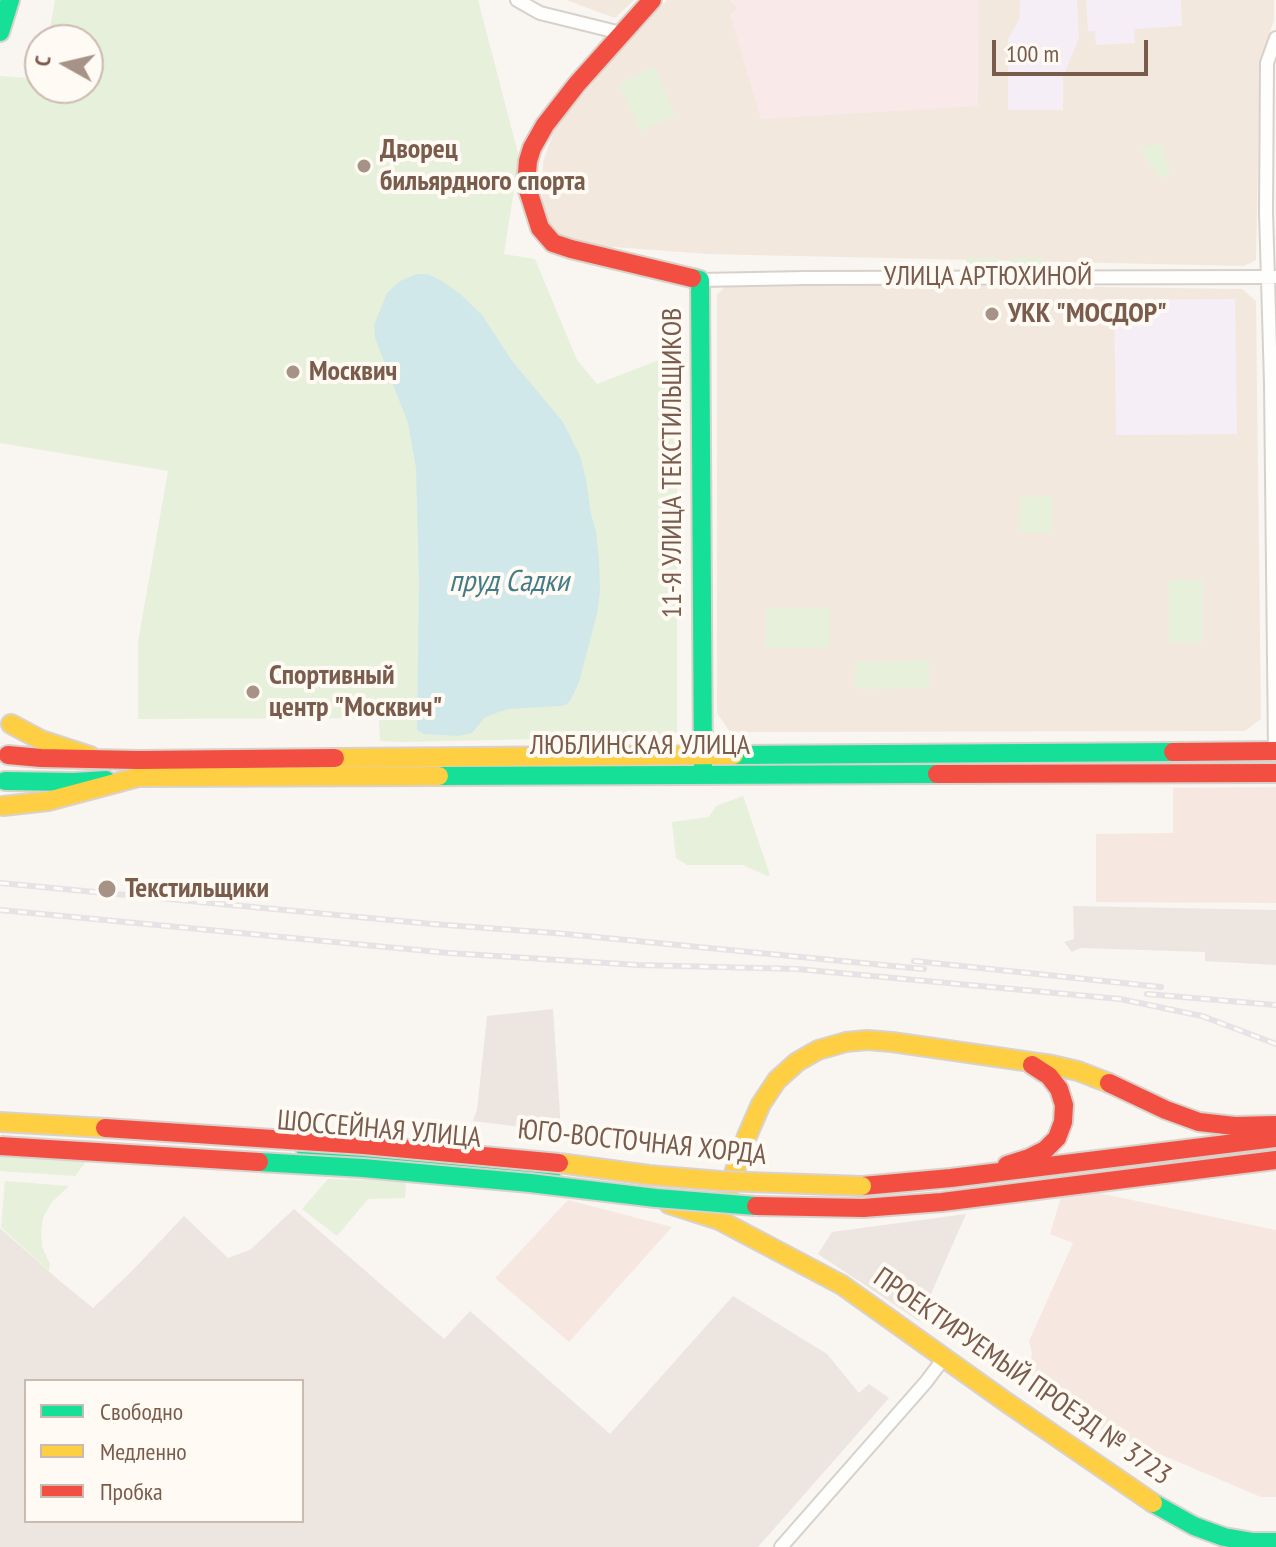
<!DOCTYPE html>
<html>
<head>
<meta charset="utf-8">
<style>
  body { margin:0 }
  #map { position:relative; width:1276px; height:1547px; overflow:hidden; background:#f9f5f0; font-family:"PT Sans Narrow",sans-serif }
  canvas { display:block }
  .legend { position:absolute; left:24px; top:1379px; width:280px; height:144px; box-sizing:border-box; background:#fffaf3; border:2px solid #cabbb1; margin:0; padding:10px 14px; list-style:none; font-size:24px; color:#7a5c4d }
  .legend li { display:flex; align-items:center; gap:16px; height:40px }
  .legend b { width:40px; border:2px solid #cabbb1 }
  .north { position:absolute; left:24px; top:24px; width:80px; height:80px; box-sizing:border-box; background:#fffaf3; border:2px solid #cabbb1; border-radius:50%; rotate:278deg; font-size:22px; font-weight:700; line-height:32px; text-align:center; color:#7a5c4d }
  .north::after { content:''; display:block; margin:auto; width:28px; height:36px; background:#a69286; clip-path:polygon(50% 0,100% 100%,50% 72%,0 100%) }
  .scale { position:absolute; left:992px; top:40px; width:156px; height:36px; box-sizing:border-box; border:4px solid #7a5c4d; border-top:0; padding-left:10px; font-size:24px; line-height:28px; white-space:nowrap; color:#7a5c4d; -webkit-text-stroke:6px #fffaf3; paint-order:stroke }
</style>
</head>
<body>
<div id="map">
<canvas width="1276" height="1547"></canvas>
<ul class="legend">
<li><b style="height:10px;background:#16e098"></b>Свободно</li>
<li><b style="height:10px;background:#ffcf43"></b>Медленно</li>
<li><b style="height:10px;background:#f24e42"></b>Пробка</li>
</ul>
<div class="north">С</div>
<div class="scale">100 m</div>
</div>
<script>
const ctx = document.querySelector('canvas').getContext('2d');
ctx.lineJoin = 'round';
function paint(path, color) {
  ctx.fillStyle = color;
  ctx.fill(path, 'evenodd');
}
function shape(rows) {
  const path = new Path2D();
  for (const r of rows) {
    path.moveTo(r[0], r[1]);
    for (let i = 2; i < r.length; i += 2) path.lineTo(r[i], r[i + 1]);
  }
  return path;
}
function strokePath(path, color, width, dash) {
  ctx.strokeStyle = color;
  ctx.lineWidth = width;
  ctx.lineCap = dash ? 'butt' : 'round';
  ctx.setLineDash(dash || []);
  ctx.stroke(path);
}
function label(font, color, halo, rows, align = 'center') {
  ctx.font = font + ' "PT Sans Narrow",sans-serif';
  ctx.lineWidth = 8;
  ctx.setLineDash([]);
  ctx.textBaseline = 'middle';
  ctx.strokeStyle = halo;
  ctx.fillStyle = color;
  for (const [text, x, y, turn = 0] of rows) {
    ctx.save();
    ctx.translate(x, y);
    ctx.rotate((+turn || 0) * Math.PI / 180);
    ctx.textAlign = isNaN(turn) ? turn : align;
    if (halo) ctx.strokeText(text, 0, 0);
    ctx.fillText(text, 0, 0);
    ctx.restore();
  }
}
const residential = shape([
  [566,0,634,0,615,18],
  [667,0,1274,0,1274,20,1260,61,1256,260,1244,266,708,254,601,246,553,233,542,203,543,162,555,128,624,46],
  [729,282,1242,289,1256,301,1261,719,1245,731,730,732,717,713,717,295]
]);
const commercial = shape([
  [1276,787,1276,903,1096,902,1096,834,1173,833,1173,788],
  [1084,1190,1276,1230,1276,1497,1261,1497,1098,1428,1052,1395,1028,1372,1032,1353,1029,1341,1073,1243,1050,1234,1061,1197],
  [568,1200,672,1227,569,1342,495,1278]
]);
const industrial = shape([
  [1073,906,1276,910,1276,965,1205,961,1205,952,1080,948,1072,952,1064,942,1074,939],
  [553,1009,561,1129,529,1128,473,1121,477,1110,487,1016],
  [294,1209,444,1339,470,1311,610,1434,733,1296,827,1354,859,1393,869,1384,889,1398,758,1547,0,1547,0,1228,61,1282,93,1308,130,1273,184,1216,228,1258,250,1250],
  [302,1381,302,1521,26,1521,26,1381],
  [966,1214,919,1321,818,1254,832,1232]
]);
const education = shape([
  [1020,0,1077,0,1079,38,1063,77,1063,110,1008,110,1008,39,1019,20],
  [1086,0,1181,0,1182,26,1134,29,1135,43,1096,45,1095,31,1088,31],
  [1235,299,1237,434,1116,435,1114,300]
]);
const medical = shape([
  [729,0,979,0,978,106,761,119,730,15,737,8]
]);
const green = shape([
  [55,0,478,0,519,157,504,254,535,259,577,360,597,384,677,353,677,736,401,742,380,741,379,718,138,719,138,642,168,471,0,443,0,76,40,79,40,88,88,88,88,40,48,40],
  [655,66,675,116,641,131,618,84],
  [1162,143,1170,175,1159,178,1139,148],
  [966,258,998,258,998,271,966,271],
  [1010,258,1042,258,1042,271,1010,271],
  [1052,496,1052,532,1018,533,1021,497],
  [1203,579,1202,643,1169,643,1169,580],
  [766,608,830,608,829,648,766,648],
  [929,660,929,688,855,689,855,662],
  [743,796,770,875,767,876,743,865,687,865,676,858,672,822,709,817,716,806],
  [0,1151,88,1159,75,1176,0,1171],
  [328,1179,406,1181,405,1198,368,1199,337,1236,302,1209],
  [5,1181,69,1186,51,1203,43,1218,41,1232,42,1247,50,1264,49,1271,1,1227]
]);
const water = shape([
  [416,274,428,274,442,281,459,293,482,315,512,361,563,422,580,456,586,479,591,514,596,532,599,559,600,592,597,614,579,682,571,699,567,704,561,706,508,709,496,713,484,718,472,733,458,736,424,734,417,730,419,583,416,468,408,423,375,338,374,325,387,293,400,281]
]);
const street = shape([
  [517,0,540,13,621,33],
  [700,280,805,278,1276,277],
  [1275,751,1271,383,1266,212,1267,63,1276,38],
  [781,1547,926,1382,944,1358]
]);
const fast = shape([
  [0,32,10,0],
  [692,278,700,280,703,767],
  [734,755,1173,752],
  [439,776,937,774],
  [5,781,74,782,106,780],
  [306,1151,493,1168,551,1176],
  [1153,1503,1194,1526,1224,1537,1253,1542,1276,1542]
]);
const slow = shape([
  [11,724,41,740,90,756],
  [335,758,734,755],
  [3,806,48,801,138,777,439,776],
  [0,1122,105,1128],
  [669,1204,719,1220,842,1285,1006,1402,1153,1503],
  [719,1217,747,1136,761,1104,777,1080,797,1062,818,1050,846,1042,867,1040,892,1042,1052,1065,1078,1071,1109,1083]
]);
const jam = shape([
  [652,0,577,84,545,125,532,148,528,161,526,184,540,228,553,243,571,249,692,278],
  [1173,752,1276,751],
  [8,755,41,758,138,760,335,758],
  [937,774,1276,773],
  [1109,1083,1166,1110,1199,1122,1235,1126,1276,1125],
  [1007,1165,1029,1158,1045,1150,1057,1138,1063,1122,1064,1105,1059,1089,1049,1076,1032,1065],
  [862,1186,951,1178,1276,1138],
  [863,1208,942,1202,1276,1160]
]);
const rail = shape([
  [0,883,432,924,555,933,924,969],
  [0,910,449,953,638,965,797,969,1120,999,1202,1016,1276,1044],
  [914,961,1161,987],
  [1147,994,1276,1005]
]);
const fastBridge = shape([
  [259,1162,363,1168,530,1183,656,1198,756,1206]
]);
const slowBridge = shape([
  [559,1163,649,1175,721,1181,862,1186]
]);
const jamBridge = shape([
  [105,1128,364,1145,559,1163],
  [0,1146,259,1162],
  [756,1206,863,1208]
]);
const markers = [
  [364,166,8,"#a69286"],
  [992,314,8,"#a69286"],
  [293,372,8,"#a69286"],
  [253,692,8,"#a69286"],
  [107,889,10,"#a69286"]
];
const poiNames = [
  ["Дворец",380,150],
  ["бильярдного спорта",380,182],
  ["УКК \"МОСДОР\"",1008,314],
  ["Москвич",309,372],
  ["Спортивный",269,676],
  ["центр \"Москвич\"",269,708],
  ["Текстильщики",125,889]
];
const streetNames = [
  ["УЛИЦА АРТЮХИНОЙ",988,277],
  ["11-Я УЛИЦА ТЕКСТИЛЬЩИКОВ",673,463,-90],
  ["ЛЮБЛИНСКАЯ УЛИЦА",640,746],
  ["ШОССЕЙНАЯ УЛИЦА",379,1130,5],
  ["ЮГО-ВОСТОЧНАЯ ХОРДА",642,1143,6],
  ["ПРОЕКТИРУЕМЫЙ ПРОЕЗД № 3723",1022,1377,35]
];
const waterNames = [
  ["пруд Садки",509,582]
];
paint(residential, '#f2e8de');
paint(commercial, '#f6e8e1');
paint(industrial, '#ede5e0');
paint(education, '#f6eef6');
paint(medical, '#fae9e9');
paint(green, '#e7f0db');
paint(water, '#d0e8ea');
strokePath(street, '#d7d1cb', 16);
strokePath(fast, '#d9d2cb', 22);
strokePath(slow, '#d9d2cb', 22);
strokePath(jam, '#d9d2cb', 22);
strokePath(street, '#fefefd', 12);
strokePath(fast, '#16e098', 18);
strokePath(slow, '#ffcf43', 18);
strokePath(jam, '#f24e42', 18);
strokePath(rail, '#e6e3e7', 6);
strokePath(rail, '#fffaf3', 3, [9]);
strokePath(fastBridge, '#dad1cc', 22, []);
strokePath(slowBridge, '#dad1cc', 22, []);
strokePath(jamBridge, '#dad1cc', 22, []);
strokePath(fastBridge, '#16e098', 18);
strokePath(slowBridge, '#ffcf43', 18);
strokePath(jamBridge, '#f24e42', 18);
for (const [x, y, r, color] of markers) {
  const dot = new Path2D();
  dot.arc(x, y, r, 0, 2 * Math.PI);
  ctx.fillStyle = color;
  ctx.fill(dot);
  strokePath(dot, '#fffaf3', 3);
}
label('bold 28px', '#7a5c4d', '#fffaf3', poiNames, 'left');
label('28px', '#7a5c4d', '#fffaf3', streetNames);
label('italic 30px', '#437c86', '#fffaf3', waterNames);
</script>
</body>
</html>
